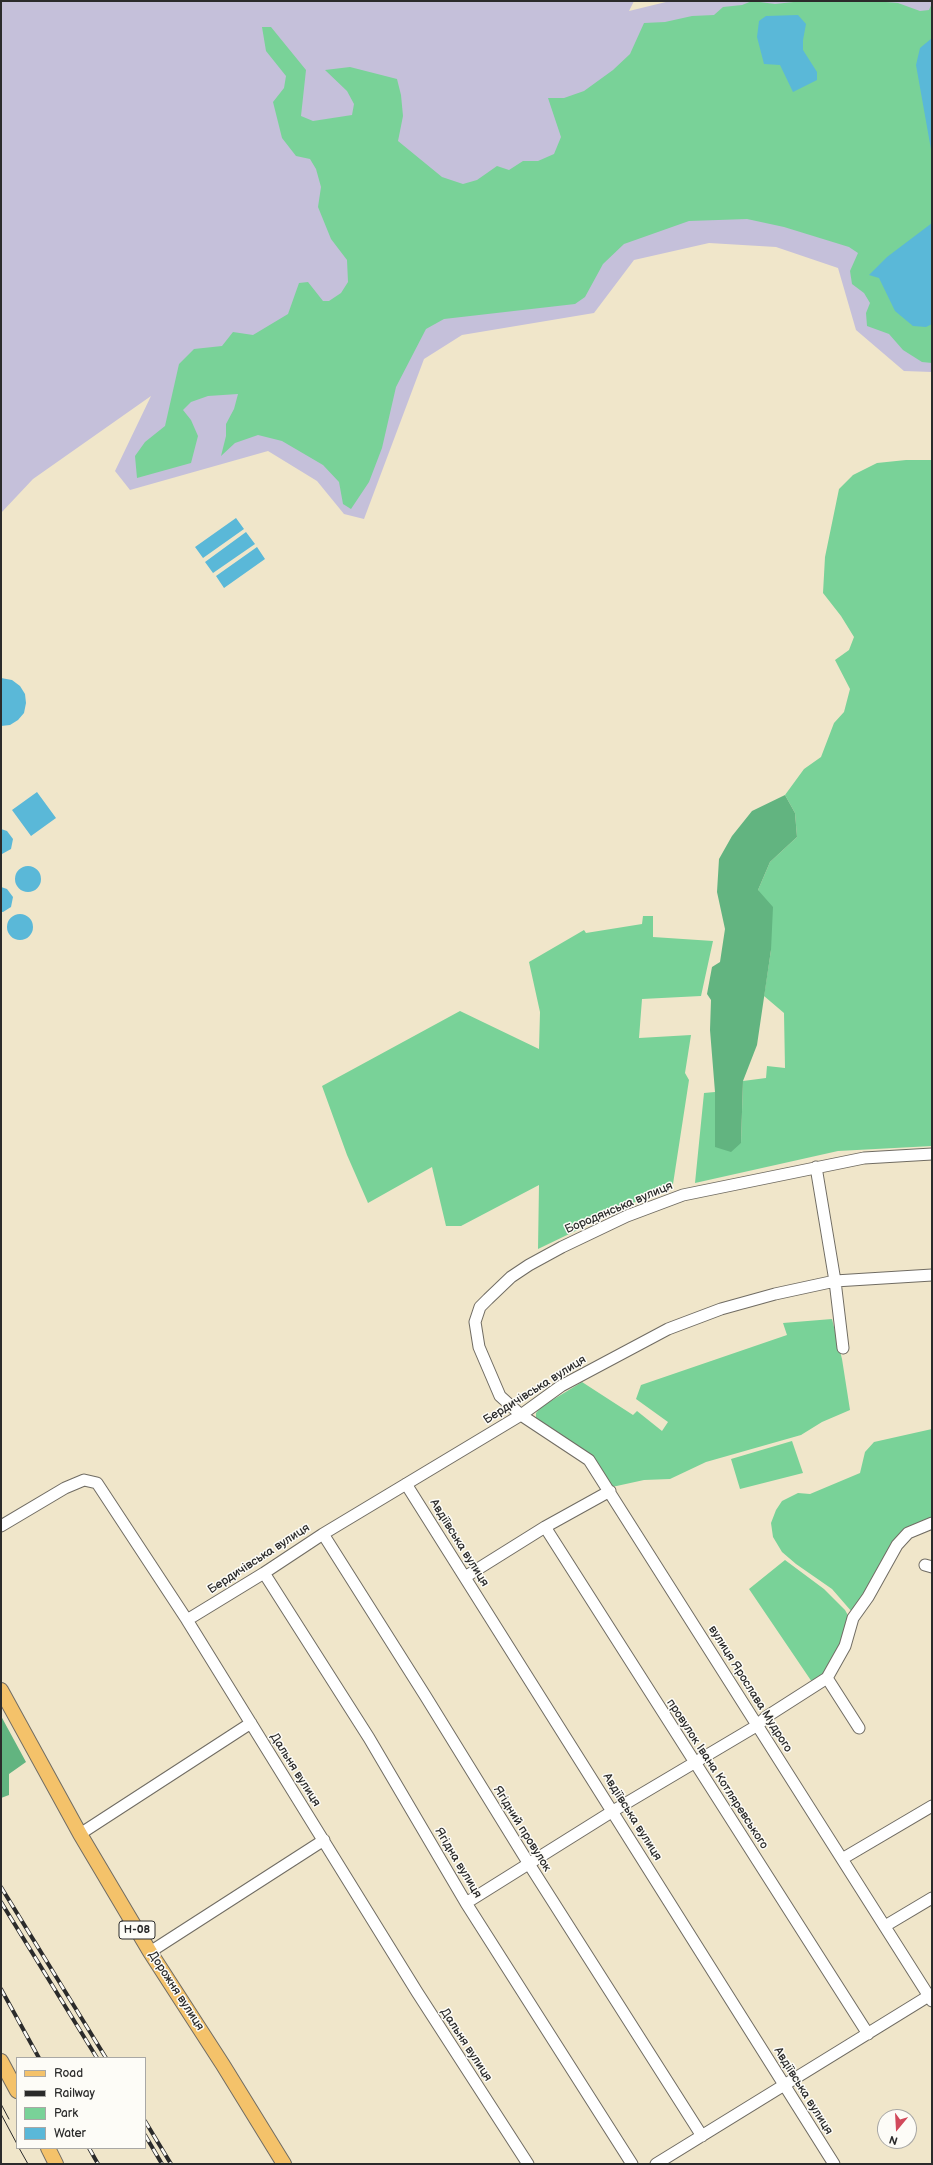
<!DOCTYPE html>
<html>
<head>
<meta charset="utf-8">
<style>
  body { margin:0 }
  #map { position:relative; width:933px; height:2165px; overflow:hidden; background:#f0e6ca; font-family:"Balsamiq Sans",sans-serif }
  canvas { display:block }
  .frame { position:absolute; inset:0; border:2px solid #2b2b2b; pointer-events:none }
  .legend { position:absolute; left:16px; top:2057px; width:130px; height:92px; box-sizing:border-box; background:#fdfcf7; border:1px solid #a9a8a5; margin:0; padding:5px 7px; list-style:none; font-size:12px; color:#2b2b2b }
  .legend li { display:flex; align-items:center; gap:8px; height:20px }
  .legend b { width:20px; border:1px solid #a9a8a5 }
  .north { position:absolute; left:877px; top:2109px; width:40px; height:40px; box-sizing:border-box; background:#fdfcf7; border:1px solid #a9a8a5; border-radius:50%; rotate:198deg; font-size:11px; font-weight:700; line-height:16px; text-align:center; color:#2b2b2b }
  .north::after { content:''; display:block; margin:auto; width:14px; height:18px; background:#d1495b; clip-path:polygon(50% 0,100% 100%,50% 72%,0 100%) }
</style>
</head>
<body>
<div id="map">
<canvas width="933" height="2165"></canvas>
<div class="frame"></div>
<ul class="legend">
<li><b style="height:5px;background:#f4c26a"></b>Road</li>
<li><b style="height:5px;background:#2b2b2b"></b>Railway</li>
<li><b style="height:11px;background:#79d298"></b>Park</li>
<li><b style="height:11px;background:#5ab8d8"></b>Water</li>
</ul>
<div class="north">N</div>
</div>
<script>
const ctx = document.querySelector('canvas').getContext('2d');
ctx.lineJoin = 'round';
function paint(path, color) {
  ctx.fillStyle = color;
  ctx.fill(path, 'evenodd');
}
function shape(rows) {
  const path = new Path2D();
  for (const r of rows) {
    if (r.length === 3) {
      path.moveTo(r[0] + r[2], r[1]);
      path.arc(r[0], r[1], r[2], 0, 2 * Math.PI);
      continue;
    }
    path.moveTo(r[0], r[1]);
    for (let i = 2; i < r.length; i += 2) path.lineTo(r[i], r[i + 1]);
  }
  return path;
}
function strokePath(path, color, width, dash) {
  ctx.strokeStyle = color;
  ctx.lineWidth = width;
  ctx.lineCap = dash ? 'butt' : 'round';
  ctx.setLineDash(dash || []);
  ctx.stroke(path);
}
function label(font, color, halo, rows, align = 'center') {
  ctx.font = font + ' "Balsamiq Sans",sans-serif';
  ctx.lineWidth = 3;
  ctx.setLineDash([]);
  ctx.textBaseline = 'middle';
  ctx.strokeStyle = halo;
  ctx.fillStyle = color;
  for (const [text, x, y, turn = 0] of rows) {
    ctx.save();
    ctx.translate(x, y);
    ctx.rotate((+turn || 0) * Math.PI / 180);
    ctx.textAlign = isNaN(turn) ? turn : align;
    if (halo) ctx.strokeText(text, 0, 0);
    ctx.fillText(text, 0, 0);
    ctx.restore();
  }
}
const industrial = shape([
  [1,1,634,1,629,11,670,1,932,1,932,372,904,371,856,330,838,268,776,247,709,243,634,260,594,313,462,335,424,359,364,519,344,514,317,481,268,451,130,490,115,471,151,396,33,479,1,513]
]);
const green = shape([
  [752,1,775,4,803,1,874,1,898,3,920,11,929,10,932,3,932,363,922,362,903,350,889,334,867,326,866,313,870,303,864,293,852,284,850,271,858,253,849,247,784,227,747,219,689,221,624,244,603,264,585,297,575,304,444,319,426,329,396,387,382,448,369,482,351,509,343,504,339,482,323,465,282,441,258,435,235,443,221,456,226,436,226,424,234,409,238,394,208,396,191,402,183,410,191,420,198,436,191,463,137,478,135,456,145,442,165,426,179,364,194,349,222,346,233,332,253,335,288,314,299,283,308,282,323,301,329,301,341,293,348,282,347,260,331,239,318,207,321,187,316,169,310,159,296,156,282,138,273,102,284,88,286,76,266,51,262,27,271,27,306,70,301,116,313,121,352,115,354,104,347,91,325,70,350,67,397,79,401,95,403,116,398,141,442,177,463,184,477,180,497,166,509,170,523,161,538,161,554,154,561,137,548,98,564,98,584,91,613,70,630,54,644,23,665,22,692,16,714,15,723,7,742,5],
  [906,460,932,460,932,1146,838,1151,695,1183,704,1093,715,1092,715,1147,741,1143,743,1081,766,1078,767,1066,785,1068,784,1013,764,996,771,950,758,890,770,862,797,837,795,813,785,795,804,769,821,757,834,723,844,712,850,689,835,660,849,650,854,637,841,616,823,593,825,557,839,489,853,475,877,463],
  [643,916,653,916,653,937,713,941,701,996,642,999,639,1038,691,1035,685,1073,689,1080,673,1184,538,1249,539,1185,461,1226,446,1226,432,1167,368,1203,347,1155,322,1086,460,1011,539,1049,540,1012,529,962,584,930,586,933,642,924],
  [832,1319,842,1359,850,1410,822,1422,801,1435,706,1462,670,1479,644,1480,612,1487,536,1418,536,1413,541,1407,582,1382,633,1415,637,1411,662,1431,668,1422,636,1399,641,1385,787,1335,783,1323],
  [932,1429,932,1520,912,1528,852,1612,832,1589,796,1564,782,1552,773,1537,771,1523,776,1510,782,1501,798,1493,810,1494,860,1473,865,1452,874,1442],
  [792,1441,803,1473,740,1489,731,1459],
  [785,1560,824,1589,845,1610,850,1619,843,1644,826,1675,812,1682,749,1589]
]);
const forest = shape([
  [785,795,795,813,797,837,770,862,758,890,773,907,771,950,757,1045,743,1081,741,1143,731,1152,715,1147,715,1092,710,1030,711,1000,707,994,712,967,720,962,725,929,717,892,719,859,732,836,752,811],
  [1,1716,26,1762,9,1774,9,1795,1,1798]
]);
const water = shape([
  [798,15,806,24,803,40,803,50,817,72,817,80,793,92,780,65,764,64,757,37,759,21,766,16],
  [932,38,932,155,916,65,920,48],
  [932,223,932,324,926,327,913,326,895,311,879,278,869,275,887,257],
  [236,518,244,529,203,558,195,547],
  [246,532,255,544,213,573,205,562],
  [257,547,265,559,224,588,216,576],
  [1,678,12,680,20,686,25,694,26,703,24,713,18,720,10,725,1,726],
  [37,792,56,818,31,836,12,810],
  [1,829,7,831,13,839,11,849,2,854],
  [28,879,13],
  [1,887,7,889,13,897,11,907,3,912,1,912],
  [20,927,13]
]);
const minor = shape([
  [932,1154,864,1158,683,1195,627,1216,562,1247,529,1265,511,1277,488,1299,480,1307,475,1322,479,1347,500,1396,521,1415,589,1460,932,2001],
  [816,1167,835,1281,843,1348],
  [406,1484,834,2164],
  [1,1526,65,1488,84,1480,97,1483,187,1620,417,1992,528,2164],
  [545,1527,868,2034],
  [323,1534,426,1697,529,1864,702,2136],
  [925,1565,932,1567],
  [264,1573,369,1738,466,1903,632,2164],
  [465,1577,545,1527,610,1491],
  [187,1620,264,1573,323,1534,521,1415,561,1386,668,1329,721,1309,775,1294,835,1281,932,1275],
  [827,1678,859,1728],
  [80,1834,251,1723],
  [842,1859,932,1806],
  [466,1903,613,1811,758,1725,766,1717,827,1678,845,1646,853,1618,868,1597,897,1545,908,1533,932,1523],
  [885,1926,932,1898],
  [150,1952,324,1840],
  [656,2164,932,1994]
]);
const major = shape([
  [1,1690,80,1834,150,1952,223,2065,284,2164],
  [1,2061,17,2091],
  [48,2148,56,2164]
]);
const tram = shape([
  [1,2104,9,2119],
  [1,2114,17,2144],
  [19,2148,28,2164]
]);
const rail = shape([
  [1,1887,106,2058],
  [1,1902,97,2058],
  [1,1989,39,2058],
  [145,2121,171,2164],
  [145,2135,162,2164],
  [89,2148,98,2164]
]);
const shields = [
  [137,1930,36]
];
const shieldNames = [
  ["Н-08",137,1930]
];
const streetNames = [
  ["Бородянська вулиця",619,1208,-23],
  ["Бердичівська вулиця",535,1390,-32],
  ["Авдіївська вулиця",459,1543,58],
  ["Бердичівська вулиця",259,1559,-33],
  ["вулиця Ярослава Мудрого",750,1689,58],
  ["Дальня вулиця",295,1770,58],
  ["провулок Івана Котляревського",717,1774,57],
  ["Авдіївська вулиця",632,1817,58],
  ["Ягідний провулок",522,1829,58],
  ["Ягідна вулиця",458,1863,59],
  ["Дорожня вулиця",176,1991,57],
  ["Дальня вулиця",466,2045,57],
  ["Авдіївська вулиця",803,2091,58]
];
paint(industrial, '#c5c0da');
paint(green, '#79d298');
paint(forest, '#62b480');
paint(water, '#5ab8d8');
strokePath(minor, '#706c63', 13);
strokePath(major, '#706c63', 16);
strokePath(minor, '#fff', 11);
strokePath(major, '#f4c26a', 14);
strokePath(tram, '#2b2b2b', 1);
strokePath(rail, '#2b2b2b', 4);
strokePath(rail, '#fdfcf7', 2.5, [8]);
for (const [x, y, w] of shields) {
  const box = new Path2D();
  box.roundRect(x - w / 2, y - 9, w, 18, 3);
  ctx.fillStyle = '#fdfcf7';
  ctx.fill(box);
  strokePath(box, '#2b2b2b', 1);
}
label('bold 11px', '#2b2b2b', null, shieldNames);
label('12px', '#2b2b2b', '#fdfcf7', streetNames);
</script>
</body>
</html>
